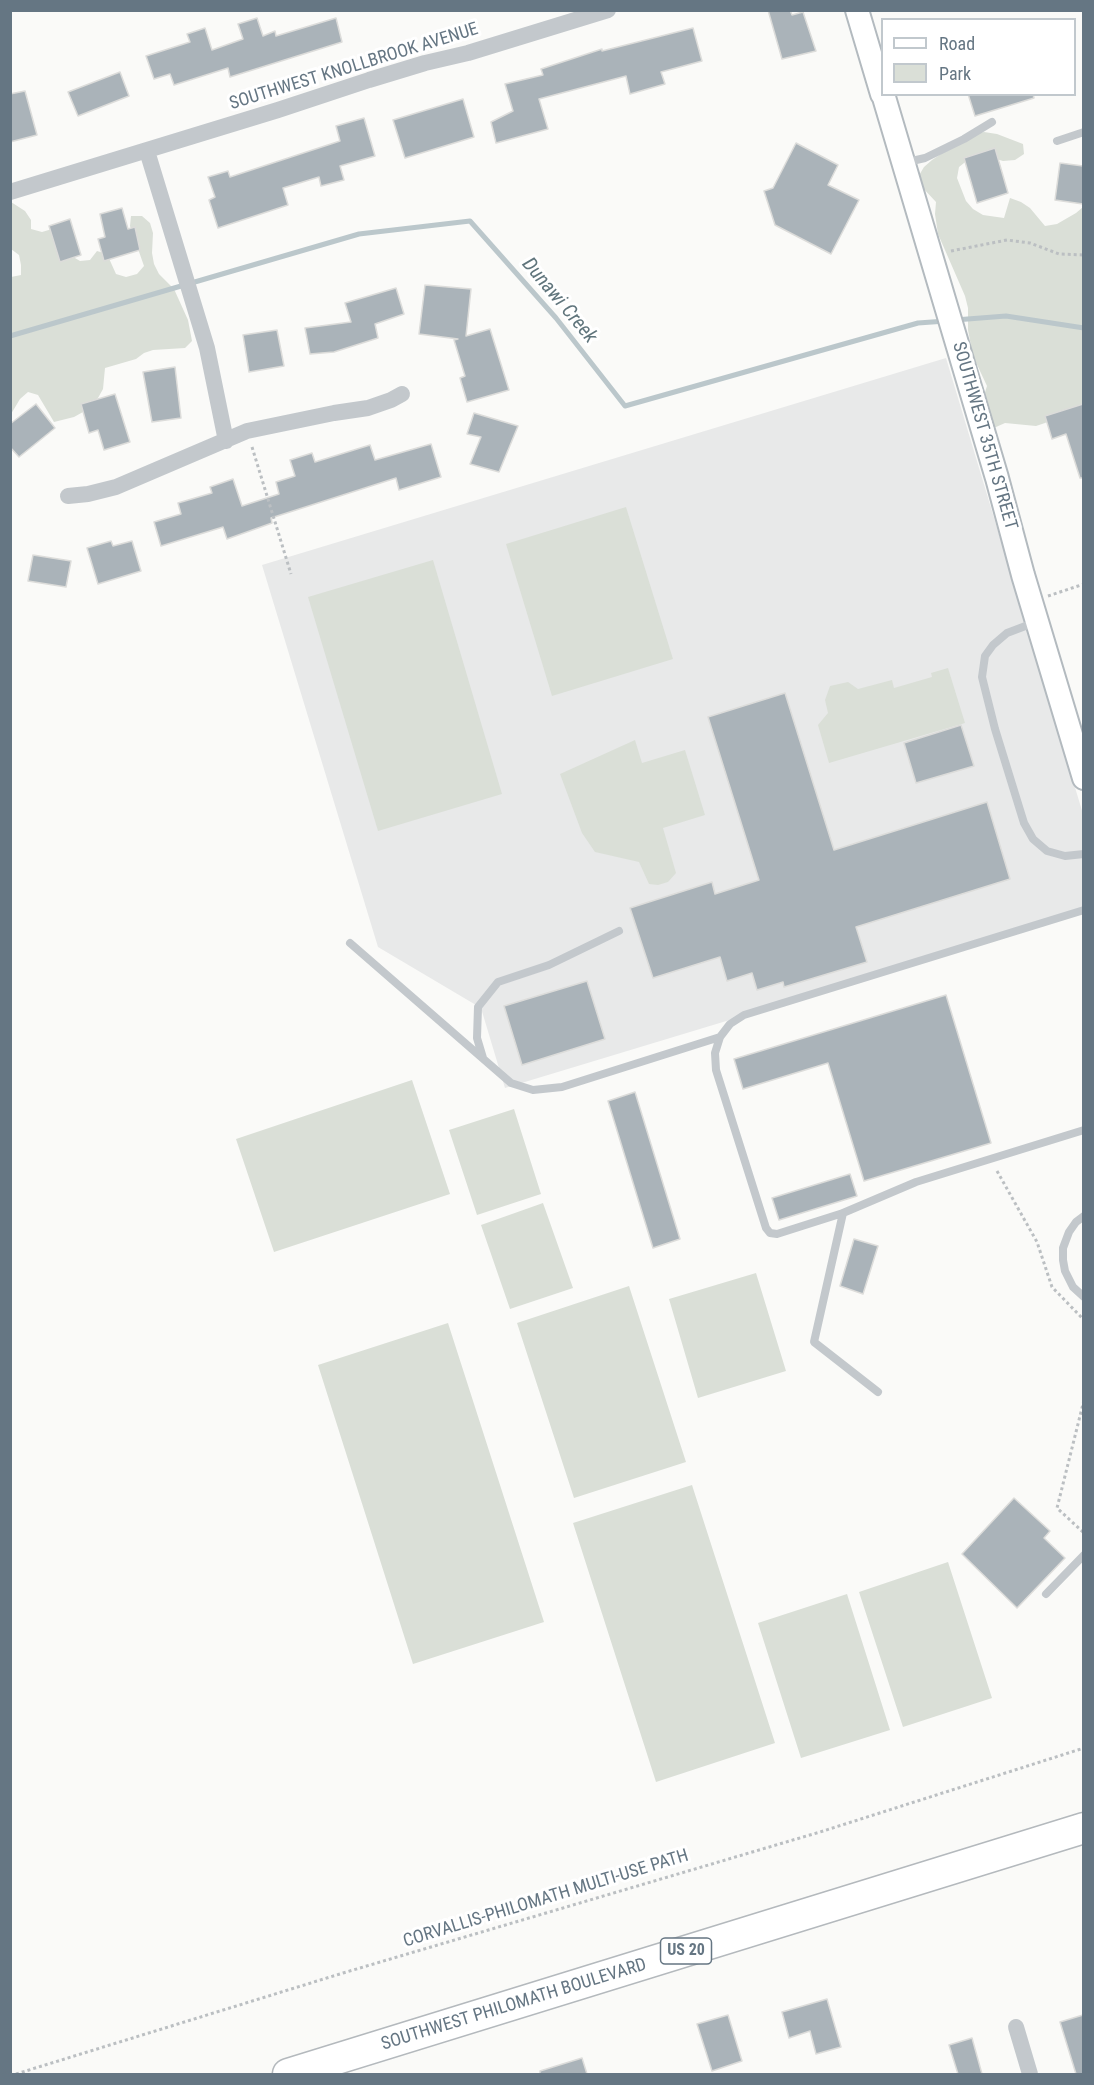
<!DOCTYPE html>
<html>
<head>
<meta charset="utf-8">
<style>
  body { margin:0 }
  #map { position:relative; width:1094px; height:2085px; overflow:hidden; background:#fafaf8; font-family:"Roboto Condensed",sans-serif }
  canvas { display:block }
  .frame { position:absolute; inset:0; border:12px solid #657683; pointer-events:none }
  .legend { position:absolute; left:881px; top:18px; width:195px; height:78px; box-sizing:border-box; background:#fff; border:2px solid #c1c8cd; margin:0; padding:8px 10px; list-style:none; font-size:18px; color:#657683 }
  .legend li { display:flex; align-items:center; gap:12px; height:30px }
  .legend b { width:30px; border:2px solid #c1c8cd }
</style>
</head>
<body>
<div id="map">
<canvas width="1094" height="2085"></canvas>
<div class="frame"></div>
<ul class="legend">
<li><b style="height:8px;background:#fff"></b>Road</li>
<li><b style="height:16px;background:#dadfd7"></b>Park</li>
</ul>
</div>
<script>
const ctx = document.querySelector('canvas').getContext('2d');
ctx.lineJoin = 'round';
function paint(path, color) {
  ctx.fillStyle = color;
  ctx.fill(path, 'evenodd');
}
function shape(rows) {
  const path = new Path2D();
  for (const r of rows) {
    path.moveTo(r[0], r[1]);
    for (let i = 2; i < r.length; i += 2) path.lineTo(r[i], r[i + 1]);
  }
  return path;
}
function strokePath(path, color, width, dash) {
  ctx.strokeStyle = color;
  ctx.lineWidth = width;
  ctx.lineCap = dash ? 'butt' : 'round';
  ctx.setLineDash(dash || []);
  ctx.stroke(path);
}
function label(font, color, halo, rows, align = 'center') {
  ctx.font = font + ' "Roboto Condensed",sans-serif';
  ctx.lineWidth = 6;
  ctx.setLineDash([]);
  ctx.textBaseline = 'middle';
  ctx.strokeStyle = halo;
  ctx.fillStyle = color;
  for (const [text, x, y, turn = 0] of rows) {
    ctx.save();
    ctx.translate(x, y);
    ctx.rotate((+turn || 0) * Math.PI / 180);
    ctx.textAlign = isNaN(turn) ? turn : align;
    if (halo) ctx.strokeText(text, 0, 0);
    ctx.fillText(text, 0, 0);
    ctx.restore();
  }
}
const built = shape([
  [946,358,1083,814,1083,913,505,1088,481,1008,378,947,262,565]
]);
const green = shape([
  [984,132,997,134,1023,144,1024,154,1015,160,1003,161,993,158,984,152,974,155,959,167,957,178,966,201,973,209,983,215,1004,218,1010,198,1021,202,1030,208,1045,226,1057,224,1076,213,1083,207,1083,413,1073,408,1045,423,1036,426,1005,423,996,427,986,427,981,405,987,386,973,356,968,330,968,308,965,296,938,234,935,214,936,202,922,187,918,177,924,167,932,160,971,134],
  [11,202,25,211,31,220,31,229,42,232,52,229,70,255,80,261,90,260,97,251,107,254,116,274,126,277,137,274,144,266,130,226,131,216,142,216,150,223,153,233,152,253,154,264,159,274,174,289,188,320,192,341,185,348,153,350,144,353,136,359,105,368,103,389,98,398,83,412,74,417,54,422,38,395,28,392,20,399,11,414,11,277,21,275,21,265,19,255,11,249],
  [626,507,673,659,552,696,506,544],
  [433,560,502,794,378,831,308,597],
  [948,668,965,723,829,763,818,725,828,713,825,700,830,686,848,682,858,689,892,680,894,688,932,677,931,673],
  [635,740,642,763,685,750,705,815,663,828,676,873,668,882,658,885,649,884,639,862,595,852,582,833,560,774],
  [412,1080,450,1194,274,1252,236,1139],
  [514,1109,541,1194,477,1215,449,1130],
  [543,1203,573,1288,510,1309,481,1225],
  [756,1273,786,1371,698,1398,669,1299],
  [629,1286,686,1462,574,1498,517,1323],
  [448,1323,544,1622,413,1664,318,1365],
  [692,1485,775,1743,656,1782,573,1523],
  [948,1562,992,1698,903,1727,859,1592],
  [847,1594,890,1730,801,1758,758,1623]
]);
const stream = shape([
  [955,320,1006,316,1084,328],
  [10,336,359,234,470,221,556,318,625,406,918,323,946,321]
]);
const building = shape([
  [768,10,790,10,792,15,803,12,816,51,782,59,768,10],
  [257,18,263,36,275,31,276,36,336,18,342,42,230,77,228,68,174,85,170,74,154,79,146,56,190,42,187,34,205,28,212,50,243,39,238,24,257,18],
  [693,28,702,61,661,72,665,84,630,94,626,76,539,99,548,129,496,143,491,122,513,111,505,84,543,75,541,69,602,49,602,51,693,28],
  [120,72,129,96,78,116,68,92,120,72],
  [25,91,37,135,10,142,10,94,25,91],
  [968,94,1033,94,1034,98,975,116,968,94],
  [463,99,474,137,405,158,393,120,463,99],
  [364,118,375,156,340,166,344,180,321,186,319,177,283,188,288,205,218,228,209,200,215,197,208,177,228,171,230,177,340,141,336,126,364,118],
  [796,143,838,165,828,185,859,200,831,254,775,225,764,191,773,188,796,143],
  [995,148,1008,193,977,203,964,158,995,148],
  [1060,163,1083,166,1083,204,1055,200,1060,163],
  [122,208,128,229,135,227,140,250,104,261,98,239,105,237,100,214,122,208],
  [70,219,81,255,60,262,49,226,70,219],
  [425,285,471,289,466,336,490,329,509,390,467,402,460,378,465,376,454,340,458,339,419,334,425,285],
  [396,288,404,314,375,324,378,338,334,352,310,354,305,328,351,322,345,303,396,288],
  [277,330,284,366,249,372,243,335,277,330],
  [175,367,181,418,152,422,143,372,175,367],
  [115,394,130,442,104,450,98,430,89,433,81,404,115,394],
  [36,404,55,428,19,457,10,447,10,424,36,404],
  [1083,404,1083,478,1080,478,1066,434,1052,439,1045,416,1083,404],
  [474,413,518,426,499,472,470,464,481,437,467,434,474,413],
  [431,444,441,477,399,490,396,478,271,518,272,523,227,539,223,527,161,546,154,522,181,514,178,503,212,493,210,487,233,479,242,506,279,494,276,482,295,476,290,460,312,453,315,462,370,445,375,460,431,444],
  [111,541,113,546,132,541,141,571,98,584,87,548,111,541],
  [33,555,71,561,66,587,28,581,33,555],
  [785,693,834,850,987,802,1010,879,856,927,867,962,784,987,783,982,757,990,752,973,727,981,720,957,653,978,630,908,712,882,715,894,759,880,708,717,785,693],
  [961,725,974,766,916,783,904,743,961,725],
  [587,981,605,1039,522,1065,504,1006,587,981],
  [946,995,991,1143,864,1181,828,1063,743,1089,734,1059,946,995],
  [635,1092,680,1239,653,1248,608,1101,635,1092],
  [850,1174,857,1196,779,1220,772,1198,850,1174],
  [854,1239,878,1246,863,1294,840,1286,854,1239],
  [1014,1498,1050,1531,1044,1538,1065,1558,1017,1608,962,1554,1014,1498],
  [827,1999,841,2047,816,2054,810,2031,789,2038,782,2012,827,1999],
  [728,2015,742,2061,712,2071,697,2024,728,2015],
  [1083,2015,1083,2074,1076,2074,1060,2022,1083,2015],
  [972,2038,982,2074,958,2074,949,2045,972,2038],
  [582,2058,587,2074,540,2074,540,2071,582,2058]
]);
const path = shape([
  [951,251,1007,240,1030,243,1059,254,1084,255],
  [252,447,291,574],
  [1048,596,1084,584],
  [997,1171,1037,1242,1052,1287,1084,1320],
  [1084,1400,1057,1508,1084,1533],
  [16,2074,343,1973,820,1832,1084,1748]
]);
const lane = shape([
  [1057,141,1084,132],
  [903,163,925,158,964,139,992,122],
  [1036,622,1007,633,993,645,985,656,982,677,995,729,1024,823,1033,839,1047,851,1065,856,1084,854],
  [1084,910,744,1015,730,1024,720,1037,715,1053,716,1070,766,1228,770,1233,777,1234,843,1213,916,1182,1084,1130],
  [350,943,511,1083,533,1090,562,1087,720,1037],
  [483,1058,477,1038,478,1007,498,982,549,965,619,931],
  [843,1213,814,1342,878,1392],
  [1084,1216,1076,1222,1069,1232,1063,1248,1063,1260,1065,1271,1073,1287,1084,1297],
  [1046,1594,1084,1555]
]);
const street = shape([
  [147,151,207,348,226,441],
  [10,192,278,110,369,80,425,63,468,53,608,10],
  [68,496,88,494,116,487,247,431,334,413,368,408,391,400,402,394],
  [1016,2027,1030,2074]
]);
const secondary = shape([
  [857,10,882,94],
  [883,94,997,478,1023,575,1084,778]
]);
const highway = shape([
  [288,2074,1084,1828]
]);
const shields = [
  [686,1951,51]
];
const shieldNames = [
  ["US 20",686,1951]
];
const streetNames = [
  ["SOUTHWEST KNOLLBROOK AVENUE",354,67,-17],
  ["SOUTHWEST 35TH STREET",984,436,74],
  ["CORVALLIS-PHILOMATH MULTI-USE PATH",546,1899,-17],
  ["SOUTHWEST PHILOMATH BOULEVARD",514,2005,-17]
];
const waterNames = [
  ["Dunawi Creek",559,301,50]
];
paint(built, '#e8e9e9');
paint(green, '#dadfd7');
strokePath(stream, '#bbc7cb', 5);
paint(building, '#aab3b9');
strokePath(building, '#dcdcda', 1.5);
strokePath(secondary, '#b3babf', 26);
strokePath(highway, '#b4b9bd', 33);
strokePath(path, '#bbbfc2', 3, [3, 3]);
strokePath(lane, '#c3c8cc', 8);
strokePath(street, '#c3c8cc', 16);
strokePath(secondary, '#fff', 22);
strokePath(highway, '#fff', 30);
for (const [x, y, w] of shields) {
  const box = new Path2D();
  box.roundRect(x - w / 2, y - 13, w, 26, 4.5);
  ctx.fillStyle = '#fff';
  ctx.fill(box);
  strokePath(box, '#657683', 1.5);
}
label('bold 16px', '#657683', null, shieldNames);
label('18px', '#657683', '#fff', streetNames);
label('italic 20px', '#60757c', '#fff', waterNames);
</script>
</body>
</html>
